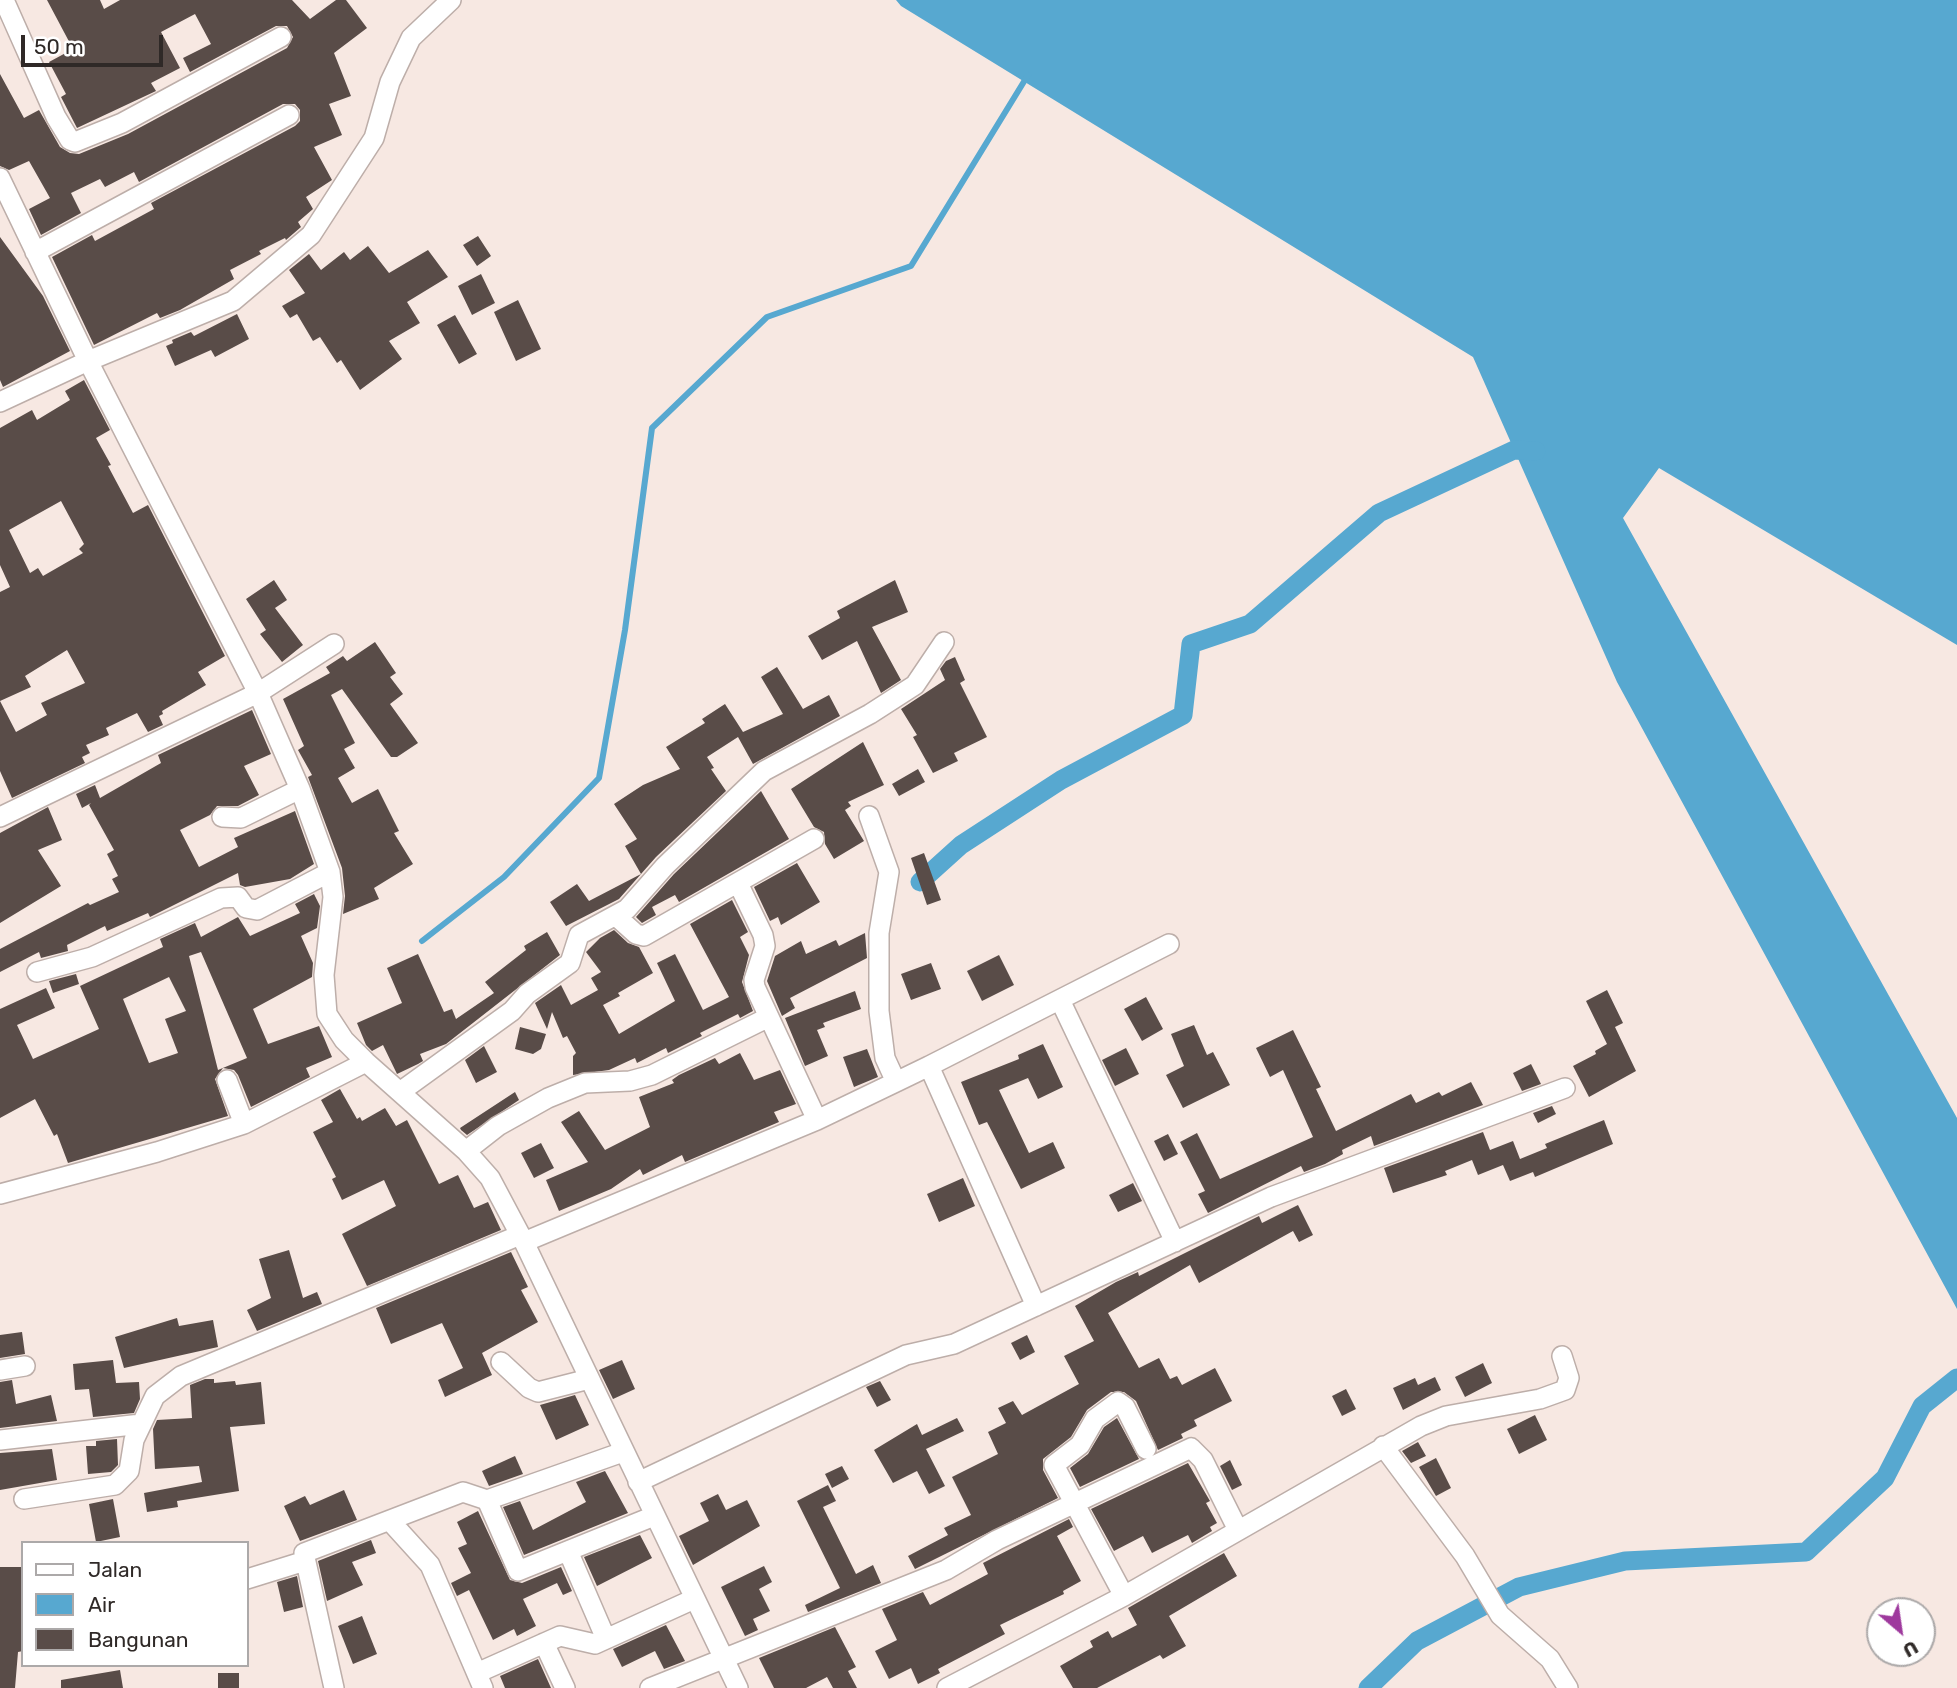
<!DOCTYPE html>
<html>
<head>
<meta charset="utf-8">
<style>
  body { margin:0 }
  #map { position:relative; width:1957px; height:1688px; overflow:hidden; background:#f7e8e2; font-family:Rubik,sans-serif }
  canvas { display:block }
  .legend { position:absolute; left:21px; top:1541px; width:228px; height:126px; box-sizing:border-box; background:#fff; border:2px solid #aca9a9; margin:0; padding:9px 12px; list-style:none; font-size:21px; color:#2f2927 }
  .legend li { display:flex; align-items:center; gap:14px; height:35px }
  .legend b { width:35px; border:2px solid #aca9a9 }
  .north { position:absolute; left:1866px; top:1597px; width:70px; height:70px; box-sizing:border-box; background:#fff; border:2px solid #aca9a9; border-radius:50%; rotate:151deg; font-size:19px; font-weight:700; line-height:28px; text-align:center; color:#2f2927 }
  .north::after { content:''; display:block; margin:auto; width:24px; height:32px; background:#9e399d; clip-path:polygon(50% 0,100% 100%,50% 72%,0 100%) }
  .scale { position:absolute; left:21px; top:35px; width:142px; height:32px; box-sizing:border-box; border:4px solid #2f2927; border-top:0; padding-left:9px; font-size:21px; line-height:24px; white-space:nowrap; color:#2f2927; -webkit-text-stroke:5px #fff; paint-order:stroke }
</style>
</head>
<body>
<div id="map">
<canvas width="1957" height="1688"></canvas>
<ul class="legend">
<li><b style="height:9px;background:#fff"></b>Jalan</li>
<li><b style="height:19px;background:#57a8d0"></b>Air</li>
<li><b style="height:19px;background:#594c48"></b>Bangunan</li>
</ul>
<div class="north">U</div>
<div class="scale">50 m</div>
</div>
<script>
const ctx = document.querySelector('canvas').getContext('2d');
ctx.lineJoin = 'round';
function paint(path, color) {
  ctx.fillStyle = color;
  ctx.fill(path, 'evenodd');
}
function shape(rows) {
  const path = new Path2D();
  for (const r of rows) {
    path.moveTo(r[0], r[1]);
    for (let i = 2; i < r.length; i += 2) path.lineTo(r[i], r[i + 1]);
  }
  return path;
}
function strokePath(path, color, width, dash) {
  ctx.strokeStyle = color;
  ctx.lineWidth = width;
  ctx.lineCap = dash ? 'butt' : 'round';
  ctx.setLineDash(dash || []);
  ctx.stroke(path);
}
const water = shape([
  [896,0,1957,0,1957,645,1659,468,1623,518,1957,1118,1957,1309,1617,682,1473,357,901,6]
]);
const stream = shape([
  [422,941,504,877,599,778,625,630,652,428,767,317,911,266,1028,75]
]);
const canal = shape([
  [920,882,961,845,1061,780,1183,715,1191,644,1250,624,1379,513,1514,450,1536,451],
  [1368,1688,1417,1641,1519,1587,1625,1561,1806,1552,1885,1478,1922,1406,1957,1378]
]);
const building = shape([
  [47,0,100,0,104,9,120,0,292,0,310,19,336,0,346,0,367,28,334,53,351,96,329,104,342,135,314,147,332,180,306,197,313,209,298,222,301,227,286,240,285,238,259,251,261,254,230,270,234,279,180,310,160,318,157,313,94,345,52,257,92,235,95,241,154,209,151,203,295,126,300,121,300,110,295,104,283,104,139,182,134,172,105,187,100,179,71,193,81,213,41,235,29,209,50,198,29,161,9,170,0,166,0,74,24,118,39,110,60,147,70,153,79,154,128,134,287,48,293,37,287,26,276,26,190,72,183,58,211,44,195,14,161,32,180,68,151,83,156,91,77,128,61,97,66,94,49,62,73,49],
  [478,236,491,256,477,266,463,245],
  [0,237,43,296,70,351,3,387,0,380],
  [368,246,389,273,428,250,448,277,407,302,420,323,389,341,402,359,360,390,341,360,337,363,320,337,313,341,297,314,290,318,282,306,305,293,289,270,309,254,321,270,344,252,350,260],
  [481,274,495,303,472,315,458,286],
  [518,300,541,349,516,361,494,312],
  [237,314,249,339,215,357,211,350,175,366,166,346,173,343,172,340,191,332,194,336],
  [455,315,477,354,459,364,437,325],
  [84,380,110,430,96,438,111,465,108,466,133,513,148,505,225,656,198,672,206,685,162,711,163,714,159,716,163,725,148,732,137,713,106,728,109,735,86,745,90,753,82,757,85,763,12,798,0,771,0,592,10,587,0,565,0,428,32,410,37,420,70,400,65,391],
  [61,501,84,544,79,549,83,553,43,576,38,568,30,573,9,530],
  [67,650,85,683,41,703,47,715,16,732,0,701,31,687,25,676],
  [274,580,287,600,275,608,303,645,282,662,260,634,266,630,246,599],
  [895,580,908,612,872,627,901,680,881,693,857,641,822,660,808,636,840,618,837,611],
  [375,642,396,673,390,677,403,694,390,704,418,743,397,757,391,757,342,689,331,695,355,743,344,749,355,768,338,778,352,803,378,789,399,831,394,833,413,864,374,888,379,899,343,914,345,896,342,868,308,777,312,775,298,750,304,746,283,699,330,673,326,667,343,656,347,661],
  [955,657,965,680,960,683,987,737,954,753,958,761,933,773,913,737,917,735,901,709,945,680,940,669,946,661],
  [777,667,803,709,829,695,840,716,753,764,738,737,707,757,714,768,711,769,726,791,656,857,619,899,566,926,550,902,577,884,589,901,641,874,625,846,637,839,614,804,643,785,680,769,666,747,705,723,702,719,725,704,743,732,783,714,761,677],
  [252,710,271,754,244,766,259,795,238,806,217,806,210,815,180,830,199,867,238,847,234,838,295,811,314,864,290,879,245,887,240,885,238,873,150,917,148,913,107,931,105,926,67,945,68,951,41,958,39,952,0,972,0,949,88,903,90,905,119,892,112,879,118,876,107,854,114,850,89,805,91,803,82,808,76,794,95,785,100,798,161,763,158,755],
  [863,742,884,785,848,802,851,806,845,810,864,841,834,859,825,844,824,832,814,827,791,789],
  [918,769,925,782,899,796,892,784],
  [761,791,789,839,679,902,675,895,652,907,656,915,642,923,636,917,674,874],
  [48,807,62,840,38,850,61,886,0,923,0,833],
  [924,853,941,900,927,905,911,858],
  [797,863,820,902,781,925,778,917,770,921,754,887],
  [314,894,320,906,317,928,301,936,313,963,312,977,253,1009,268,1044,319,1026,332,1057,306,1068,310,1077,251,1107,238,1075,234,1070,223,1068,215,1079,228,1116,68,1163,57,1134,54,1136,35,1099,0,1118,0,1009,46,988,55,1008,17,1025,33,1059,99,1029,80,986,163,947,160,939,195,923,201,937,238,917,250,936,300,913,295,904],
  [201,952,247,1058,218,1070,189,956],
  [169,977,186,1011,165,1019,178,1053,149,1063,123,999],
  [732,900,748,932,740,937,749,955,742,982,753,1011,740,1018,738,1014,700,1033,702,1036,668,1053,666,1048,637,1063,635,1058,609,1070,573,1075,573,1056,576,1053,567,1036,563,1038,552,1012,547,1029,535,1003,561,985,571,1005,598,990,591,978,601,972,586,952,600,938,614,930,628,943,639,947,653,973,618,993,620,996,603,1005,619,1034,675,1001,657,963,675,954,703,1010,729,997,690,924],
  [547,932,560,955,446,1044,420,1054,423,1061,418,1064,397,1074,383,1045,372,1051,366,1045,357,1023,402,1003,387,968,418,954,444,1012,452,1009,456,1019,494,993,485,982,526,950,524,946],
  [865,933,867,958,790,998,795,1008,782,1016,767,981,775,956,801,941,806,954,836,940,839,946],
  [999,955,1014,985,982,1001,967,971],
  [931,963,941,989,911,1000,901,974],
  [76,974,79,984,53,993,49,981],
  [1607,990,1623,1023,1615,1027,1636,1071,1589,1097,1573,1066,1596,1054,1595,1051,1607,1044,1586,1001],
  [855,991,861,1009,823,1023,825,1027,817,1030,828,1056,805,1066,785,1018],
  [1146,997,1163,1029,1142,1041,1124,1009],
  [1194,1025,1207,1055,1213,1052,1230,1085,1183,1108,1166,1075,1184,1066,1171,1034],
  [520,1027,546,1034,541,1049,533,1054,515,1049],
  [1293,1030,1321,1087,1316,1089,1336,1131,1411,1094,1416,1103,1439,1092,1442,1096,1471,1082,1483,1105,1374,1146,1371,1136,1342,1150,1343,1154,1325,1164,1304,1172,1301,1166,1208,1213,1198,1194,1205,1191,1180,1142,1197,1133,1220,1179,1313,1137,1283,1070,1270,1077,1256,1048],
  [1043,1044,1063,1087,1038,1099,1028,1078,999,1090,1029,1153,1053,1142,1065,1168,1021,1189,987,1122,979,1125,961,1082,1019,1059,1018,1055],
  [484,1046,497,1072,476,1083,465,1060],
  [1126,1048,1139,1074,1115,1086,1102,1060],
  [867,1049,878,1077,854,1087,843,1057],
  [740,1053,754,1080,780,1070,796,1104,774,1112,779,1122,685,1162,682,1155,643,1175,640,1169,611,1189,559,1211,546,1180,588,1162,561,1122,579,1111,605,1150,650,1127,639,1097,674,1083,672,1080,679,1075,715,1058,719,1064],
  [1531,1064,1541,1084,1522,1091,1513,1073],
  [340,1089,357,1119,360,1117,362,1121,385,1108,396,1126,407,1120,439,1184,458,1175,474,1208,488,1202,501,1230,367,1286,342,1234,396,1206,384,1180,342,1200,332,1179,336,1177,313,1132,333,1122,321,1100],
  [515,1092,519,1100,467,1135,461,1130,460,1128],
  [1552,1106,1556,1114,1538,1123,1533,1113],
  [1604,1120,1613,1144,1535,1177,1533,1172,1510,1181,1503,1165,1478,1175,1472,1160,1445,1171,1447,1175,1393,1193,1384,1168,1483,1132,1490,1150,1513,1141,1520,1159,1547,1148,1545,1144],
  [1168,1134,1178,1154,1164,1161,1154,1141],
  [541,1143,554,1168,534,1178,521,1153],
  [963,1178,975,1206,939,1222,927,1194],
  [1133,1183,1142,1201,1118,1212,1109,1195],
  [1298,1205,1313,1235,1299,1242,1293,1231,1199,1283,1190,1265,1108,1313,1139,1368,1159,1358,1170,1379,1177,1376,1182,1385,1215,1368,1232,1401,1194,1420,1197,1426,1181,1434,1183,1438,1158,1450,1136,1401,1124,1392,1111,1392,1087,1410,1071,1437,1043,1459,1043,1470,1058,1498,915,1569,908,1556,948,1535,944,1528,971,1515,952,1477,998,1454,988,1432,1006,1423,998,1408,1013,1401,1022,1415,1079,1384,1064,1356,1094,1341,1075,1306,1116,1282,1138,1272,1139,1276,1259,1216,1262,1223],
  [289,1250,303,1298,317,1292,322,1304,257,1331,247,1310,271,1298,259,1259],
  [511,1252,528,1287,521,1290,538,1322,482,1353,492,1375,445,1397,438,1380,463,1368,442,1323,391,1344,376,1308],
  [177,1318,179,1326,213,1320,218,1347,124,1368,115,1337],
  [22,1332,25,1354,0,1358,0,1335],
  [1027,1335,1035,1352,1020,1360,1011,1343],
  [113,1360,116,1383,139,1382,140,1399,134,1413,93,1417,89,1389,75,1390,73,1364],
  [622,1360,635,1389,613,1399,599,1370],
  [1483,1363,1492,1383,1465,1397,1455,1377],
  [1435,1377,1441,1390,1403,1410,1393,1388,1415,1378,1418,1385],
  [205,1379,214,1379,214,1383,235,1381,236,1385,261,1382,265,1424,230,1427,239,1491,177,1501,178,1507,147,1512,144,1493,202,1482,199,1466,155,1469,153,1429,157,1420,192,1418,190,1385],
  [12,1380,16,1404,51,1395,57,1421,0,1428,0,1382],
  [880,1381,891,1400,877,1407,866,1387],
  [1346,1389,1356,1409,1342,1416,1332,1396],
  [575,1395,589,1425,556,1440,540,1405],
  [1535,1415,1547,1440,1519,1454,1507,1429],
  [957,1418,964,1431,926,1449,945,1486,929,1494,917,1471,893,1483,874,1450,917,1424,922,1435],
  [1117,1418,1139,1459,1080,1487,1070,1468,1088,1454,1104,1427],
  [117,1439,118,1465,111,1472,88,1474,86,1446,96,1446,96,1441],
  [1418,1442,1426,1456,1411,1463,1402,1451],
  [52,1449,57,1480,0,1490,0,1453],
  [515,1456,523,1474,489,1486,482,1471],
  [1436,1458,1451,1488,1436,1496,1419,1467],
  [1230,1460,1242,1485,1232,1490,1220,1466],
  [1188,1463,1210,1501,1206,1503,1217,1523,1210,1527,1212,1531,1192,1543,1188,1535,1152,1553,1143,1536,1114,1551,1091,1509],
  [842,1466,849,1479,832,1488,825,1474],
  [605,1471,628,1513,524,1555,503,1507,520,1501,533,1530,586,1502,576,1482],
  [828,1485,836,1501,823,1507,856,1574,873,1565,881,1583,808,1612,805,1605,840,1588,797,1501],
  [344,1490,357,1520,300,1541,284,1506,305,1496,310,1505],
  [718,1494,726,1510,747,1500,760,1526,693,1565,679,1536,709,1521,700,1503],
  [113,1499,120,1537,96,1542,89,1504],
  [478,1511,510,1580,522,1583,561,1567,572,1591,563,1595,557,1583,523,1599,536,1626,517,1636,514,1629,493,1640,469,1590,457,1596,451,1583,471,1573,458,1548,467,1544,457,1522],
  [1069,1519,1073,1527,1057,1536,1081,1581,1063,1591,1064,1594,1000,1625,1005,1634,938,1669,940,1673,918,1684,911,1668,889,1679,875,1651,897,1640,882,1609,923,1592,930,1605,988,1574,983,1563],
  [640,1535,652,1558,597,1586,584,1557],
  [371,1540,376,1553,352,1562,363,1585,327,1601,318,1561],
  [1224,1553,1237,1576,1169,1616,1186,1646,1163,1659,1160,1655,1097,1688,1073,1688,1060,1666,1093,1647,1090,1641,1108,1631,1112,1638,1137,1625,1128,1608],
  [764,1566,772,1582,759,1589,770,1611,753,1619,758,1630,745,1636,721,1587],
  [0,1567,23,1567,23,1651,18,1652,15,1688,0,1688],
  [297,1576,303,1607,284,1612,277,1582],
  [362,1616,377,1654,353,1664,338,1626],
  [666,1625,685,1661,664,1669,655,1651,622,1667,613,1649],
  [835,1627,856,1667,848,1671,857,1688,833,1688,827,1677,806,1688,774,1688,759,1658],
  [538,1659,551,1688,505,1688,500,1676],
  [120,1670,123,1688,61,1688,61,1680],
  [218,1673,239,1673,239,1688,218,1688]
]);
const minor = shape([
  [4,0,56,117,70,140,75,142,122,123,281,37],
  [451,0,411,38,390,82,374,138,311,235,233,301,88,361,258,693,300,789,330,872,333,897,324,975,327,1014,344,1040,366,1062,466,1151,490,1178,524,1242,738,1688],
  [0,178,88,361,0,402],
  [35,252,289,115],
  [0,817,258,693,334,644],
  [222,817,241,818,300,789],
  [738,883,763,935,765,946,754,980,755,987,817,1120],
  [616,916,636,934,644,936,814,839],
  [37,972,92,957,221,898,238,897,246,908,257,910,330,872],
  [1060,1000,1175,1242],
  [227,1080,244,1124],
  [896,1082,929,1066],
  [400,1092,512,1011,527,994,570,963,579,935,627,909,665,866,764,771,870,714,915,685,944,642],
  [466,1151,498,1126,548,1098,585,1083,630,1081,652,1075,767,1018],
  [0,1194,157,1152,244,1124,366,1062],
  [524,1242,817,1120,896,1082,885,1058,879,1011,879,933,889,872,869,816],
  [1036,1306,929,1066,1169,944],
  [501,1362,529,1388,538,1392,589,1379],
  [0,1370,25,1366],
  [0,1440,141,1424],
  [1383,1446,1465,1556,1500,1615,1550,1659,1568,1688],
  [623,1452,487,1500,518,1571,654,1516],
  [638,1482,906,1355,954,1344,1271,1197,1565,1088],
  [24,1499,115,1485,129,1471,134,1440,155,1396,181,1376,520,1235],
  [391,1522,430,1565,483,1688],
  [568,1551,606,1639],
  [247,1579,305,1561],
  [1124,1596,1054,1465,1080,1445,1095,1419,1118,1402,1125,1407,1146,1449],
  [544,1643,565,1688],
  [477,1673,560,1636,595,1644,694,1599],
  [334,1688,304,1553,463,1492,487,1500],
  [650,1688,946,1570,997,1540,1191,1448,1203,1460,1238,1530],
  [947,1688,1124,1596,1421,1426,1446,1416,1540,1399,1565,1390,1569,1378,1562,1356]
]);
paint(water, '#57a8d0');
strokePath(stream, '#57a8d0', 6);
strokePath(canal, '#57a8d0', 19);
paint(building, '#594c48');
strokePath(minor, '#bdaea9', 22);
strokePath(minor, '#fff', 19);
</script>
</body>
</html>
